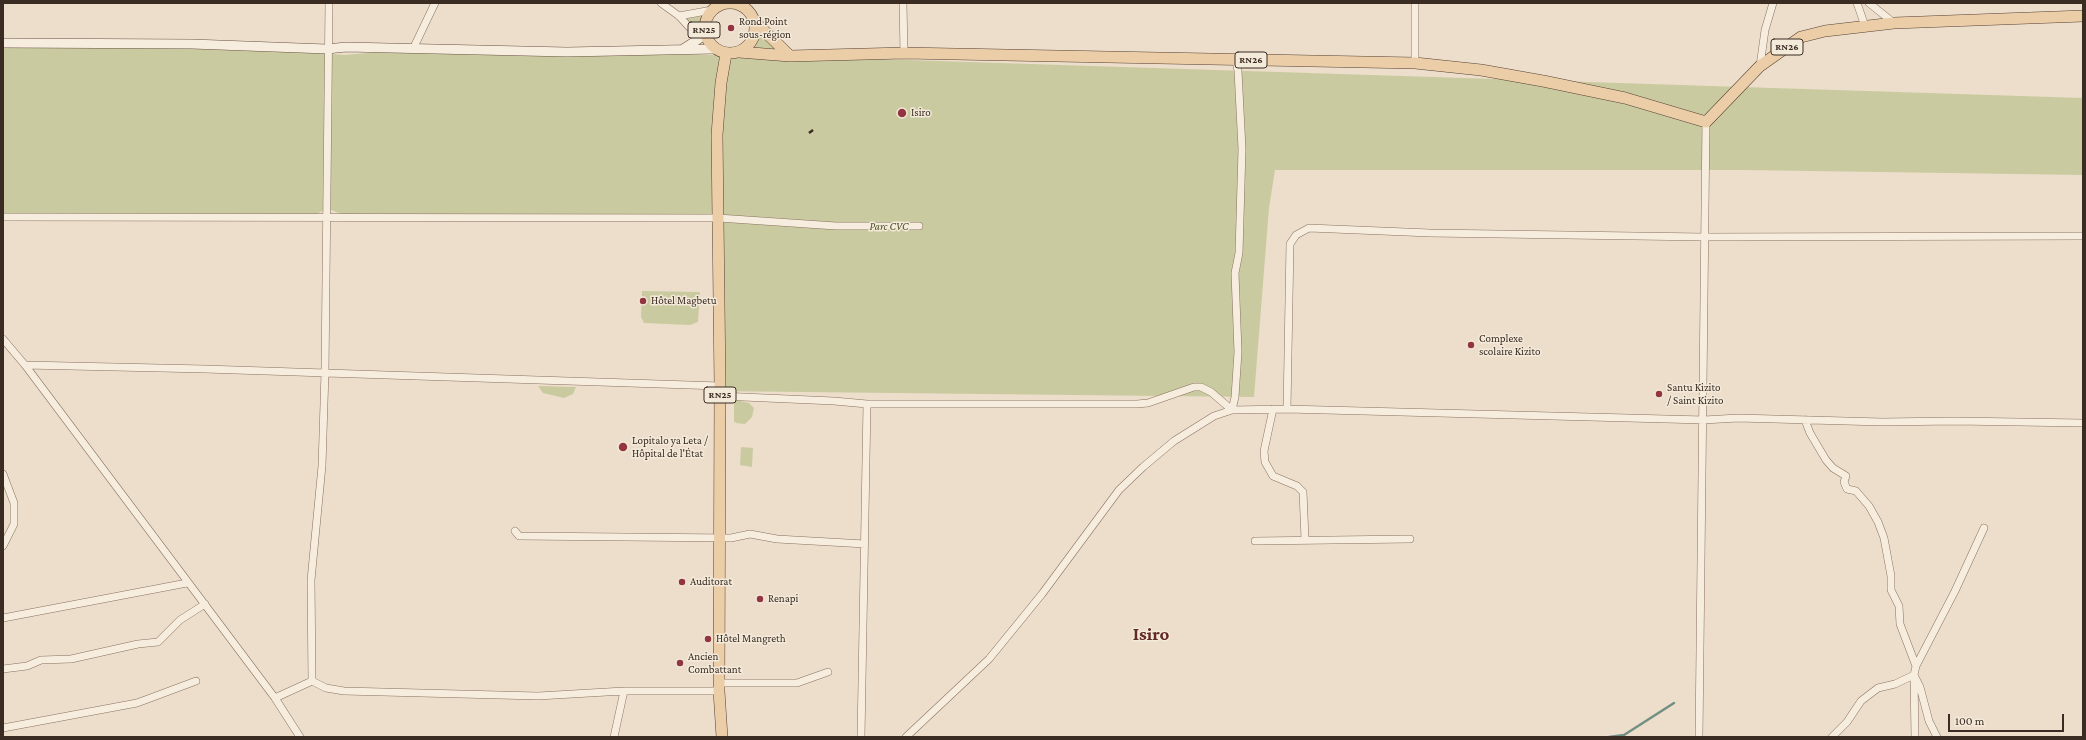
<!DOCTYPE html>
<html>
<head>
<meta charset="utf-8">
<style>
  body { margin:0 }
  #map { position:relative; width:2086px; height:740px; overflow:hidden; background:#ecdecb; font-family:"Crimson Pro",serif }
  canvas { display:block }
  .frame { position:absolute; inset:0; border:4px solid #3a2b23; pointer-events:none }
  .scale { position:absolute; left:1948px; top:714px; width:116px; height:18px; box-sizing:border-box; border:2px solid #3a2b23; border-top:0; padding-left:5px; font-size:12px; line-height:14px; white-space:nowrap; color:#3a2b23; -webkit-text-stroke:3px #f4eada; paint-order:stroke }
</style>
</head>
<body>
<div id="map">
<canvas width="2086" height="740"></canvas>
<div class="frame"></div>
<div class="scale">100 m</div>
</div>
<script>
const ctx = document.querySelector('canvas').getContext('2d');
ctx.lineJoin = 'round';
function paint(path, color) {
  ctx.fillStyle = color;
  ctx.fill(path, 'evenodd');
}
function shape(rows) {
  const path = new Path2D();
  for (const r of rows) {
    if (r.length === 3) {
      path.moveTo(r[0] + r[2], r[1]);
      path.arc(r[0], r[1], r[2], 0, 2 * Math.PI);
      continue;
    }
    path.moveTo(r[0], r[1]);
    for (let i = 2; i < r.length; i += 2) path.lineTo(r[i], r[i + 1]);
  }
  return path;
}
function strokePath(path, color, width, dash) {
  ctx.strokeStyle = color;
  ctx.lineWidth = width;
  ctx.lineCap = dash ? 'butt' : 'round';
  ctx.setLineDash(dash || []);
  ctx.stroke(path);
}
function label(font, color, halo, rows, align = 'center') {
  ctx.font = font + ' "Crimson Pro",serif';
  ctx.lineWidth = 3;
  ctx.setLineDash([]);
  ctx.textBaseline = 'middle';
  ctx.strokeStyle = halo;
  ctx.fillStyle = color;
  for (const [text, x, y, turn = 0] of rows) {
    ctx.save();
    ctx.translate(x, y);
    ctx.rotate((+turn || 0) * Math.PI / 180);
    ctx.textAlign = isNaN(turn) ? turn : align;
    if (halo) ctx.strokeText(text, 0, 0);
    ctx.fillText(text, 0, 0);
    ctx.restore();
  }
}
const green = shape([
  [704,16,697,27,685,19],
  [761,34,778,51,753,48],
  [192,44,345,55,413,49,814,57,2083,98,2083,175,1743,170,1275,170,1269,208,1254,397,714,391,718,218,355,220,327,208,312,217,3,217,3,47],
  [642,291,700,292,698,322,690,325,644,323,641,317],
  [538,386,576,387,573,394,564,398,543,393],
  [737,400,749,403,754,408,752,417,745,424,736,423,734,421,734,401],
  [741,447,753,448,752,467,740,465]
]);
const stream = shape([
  [1609,737,1624,735,1674,703]
]);
const street = shape([
  [329,3,325,372,322,466,311,580,312,681,326,688,344,691,538,696,624,691,719,691],
  [661,3,679,16,690,28,696,32,705,33],
  [903,3,904,53],
  [1857,3,1865,26],
  [1869,3,1894,23],
  [679,16,712,10],
  [413,49,435,3],
  [1415,63,1415,3],
  [1760,66,1765,30,1773,3],
  [3,217,718,218,836,226,919,226],
  [3,339,25,365,275,698,300,737],
  [25,365,205,369,720,386],
  [720,396,834,401,867,404,1137,404,1148,403,1194,387,1201,387,1211,392,1232,410,1235,397,1238,352,1235,273,1239,253,1242,149,1238,71,1236,60],
  [1273,409,1264,451,1265,462,1273,476,1297,486,1303,492,1305,539],
  [1287,409,1704,420,1738,418,1882,422,1955,421,2083,423],
  [1805,420,1810,433,1826,460,1833,468,1846,476,1844,482,1847,489,1856,491,1869,506,1878,522,1884,538,1891,576,1891,590,1899,606,1900,624,1916,666],
  [3,474,14,503,14,524,3,546],
  [515,531,519,536,731,538,750,534,777,539,865,544],
  [1255,541,1410,539],
  [3,618,187,583],
  [3,669,27,666,41,660,71,659,138,644,158,642,180,620,205,604],
  [1914,675,1920,687,1929,721,1937,737],
  [1914,677,1915,737],
  [719,683,797,683,828,672],
  [275,698,312,681],
  [3,728,137,703,196,681],
  [614,737,624,691],
  [861,737,867,404],
  [906,737,989,659,1042,594,1119,490,1143,467,1174,441,1214,416,1232,410,1287,409,1290,244,1296,235,1309,228,1430,233,1704,237,2083,236],
  [1699,737,1706,122],
  [1832,737,1847,722,1861,701,1878,688,1895,684,1914,675,1916,666,1955,591,1984,528]
]);
const secondary = shape([
  [3,43,192,44,327,49,346,47,567,52,714,49],
  [683,49,705,35]
]);
const primary = shape([
  [730,28,25],
  [754,21,790,56],
  [739,52,790,56,904,53,1415,63,1481,70,1543,81,1625,98,1706,122,1760,66,1801,37,1825,31,1894,23,2083,16],
  [722,737,719,691,720,386,717,135,721,83,726,54]
]);
const rail = shape([
  [809,133,813,130]
]);
const markers = [
  [731,28,4,"#933540"],
  [902,113,5,"#933540"],
  [643,301,4,"#933540"],
  [1471,345,4,"#933540"],
  [1659,394,4,"#933540"],
  [623,447,5,"#933540"],
  [682,582,4,"#933540"],
  [760,599,4,"#933540"],
  [708,639,4,"#933540"],
  [680,663,4,"#933540"]
];
const shields = [
  [704,30,32],
  [1787,47,32],
  [1251,60,32],
  [720,395,32]
];
const shieldNames = [
  ["RN25",704,30],
  ["RN26",1787,47],
  ["RN26",1251,60],
  ["RN25",720,395]
];
const poiNames = [
  ["Rond Point",739,22],
  ["sous-région",739,35],
  ["Isiro",911,113],
  ["Hôtel Magbetu",651,301],
  ["Complexe",1479,339],
  ["scolaire Kizito",1479,352],
  ["Santu Kizito",1667,388],
  ["/ Saint Kizito",1667,401],
  ["Lopitalo ya Leta /",632,441],
  ["Hôpital de l'État",632,454],
  ["Auditorat",690,582],
  ["Renapi",768,599],
  ["Hôtel Mangreth",716,639],
  ["Ancien",688,657],
  ["Combattant",688,670]
];
const parkNames = [
  ["Parc CVC",889,227]
];
const townNames = [
  ["Isiro",1151,634]
];
paint(green, '#cacaa0');
strokePath(stream, '#728f85', 2.5);
strokePath(street, '#887160', 8);
strokePath(secondary, '#6a5243', 10);
strokePath(primary, '#574034', 12);
strokePath(street, '#f7edde', 7);
strokePath(secondary, '#f7edde', 9);
strokePath(primary, '#ebcea7', 11);
strokePath(rail, '#3a2b23', 2.5, [7, 7]);
for (const [x, y, r, color] of markers) {
  const dot = new Path2D();
  dot.arc(x, y, r, 0, 2 * Math.PI);
  ctx.fillStyle = color;
  ctx.fill(dot);
  strokePath(dot, '#f4eada', 1.5);
}
for (const [x, y, w] of shields) {
  const box = new Path2D();
  box.roundRect(x - w / 2, y - 8, w, 16, 3);
  ctx.fillStyle = '#f4eada';
  ctx.fill(box);
  strokePath(box, '#3a2b23', 1);
}
label('bold 10px', '#3a2b23', null, shieldNames);
label('11px', '#3a2b23', '#f4eada', poiNames, 'left');
label('italic 11px', '#4f552b', '#f4eada', parkNames);
label('bold 19px', '#632b25', '#f4eada', townNames);
</script>
</body>
</html>
